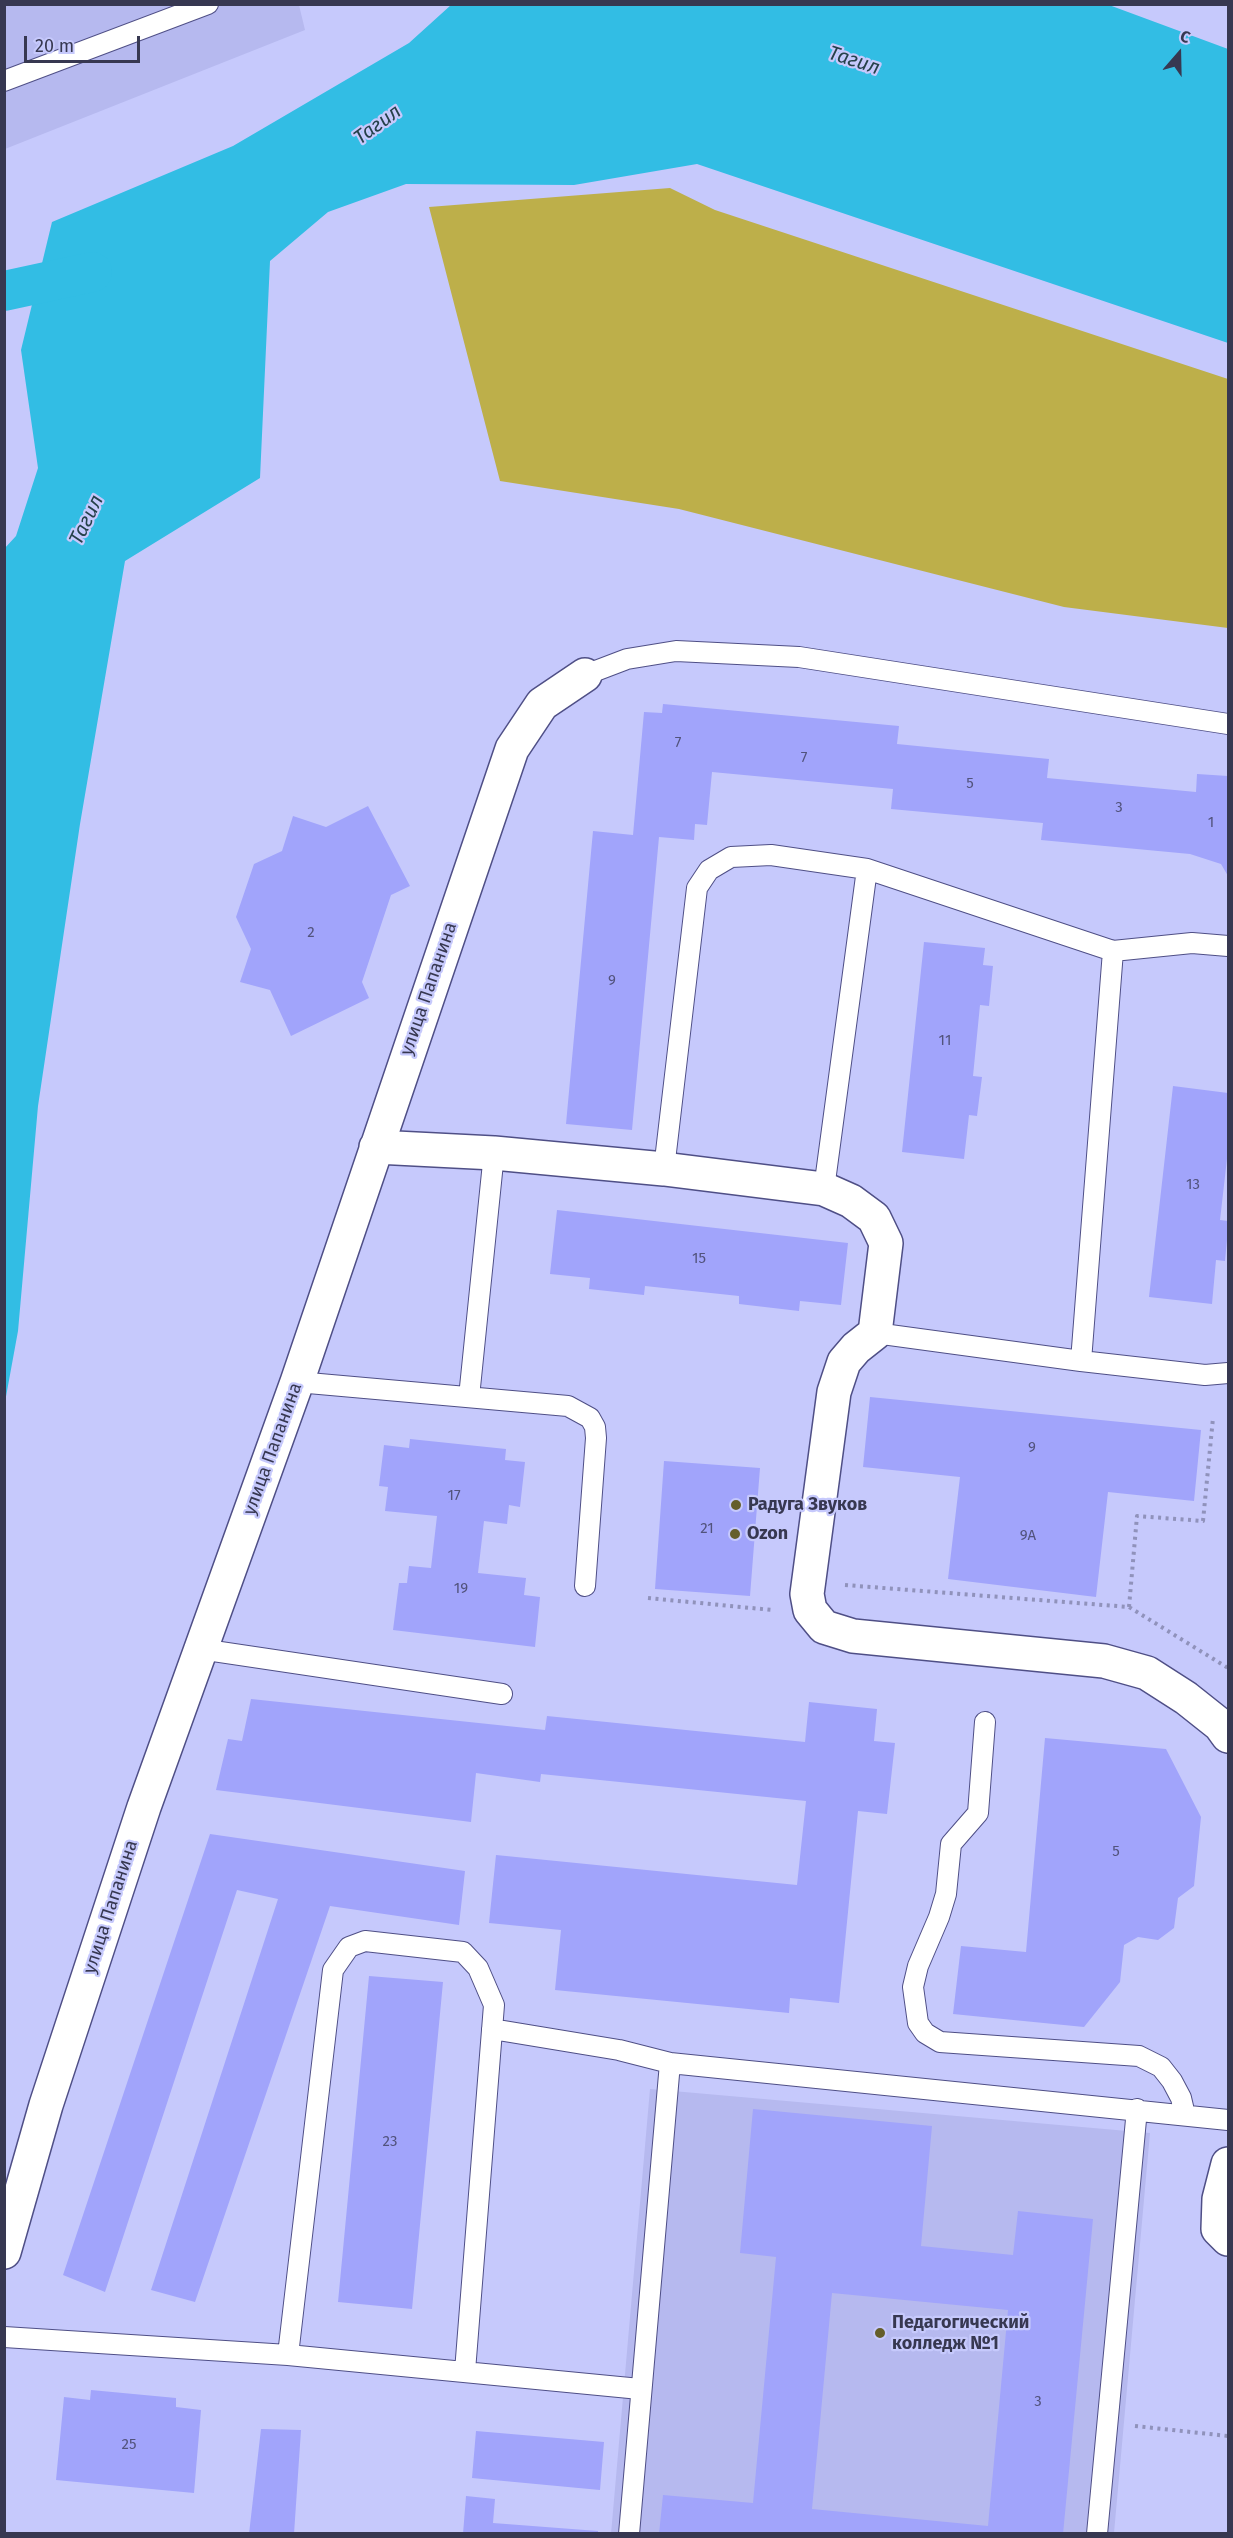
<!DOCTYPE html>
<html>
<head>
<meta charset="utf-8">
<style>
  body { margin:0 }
  #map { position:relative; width:1233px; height:2538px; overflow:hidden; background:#c6c9fc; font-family:"Fira Sans",sans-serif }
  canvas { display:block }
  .frame { position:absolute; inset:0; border:6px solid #373851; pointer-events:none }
  .north { position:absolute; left:1149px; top:24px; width:60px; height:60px; -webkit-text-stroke:4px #c6c9fc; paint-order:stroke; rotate:20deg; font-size:16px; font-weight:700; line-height:24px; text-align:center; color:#373851 }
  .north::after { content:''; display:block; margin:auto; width:21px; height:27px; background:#373851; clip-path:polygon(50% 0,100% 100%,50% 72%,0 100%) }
  .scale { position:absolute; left:24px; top:36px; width:116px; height:27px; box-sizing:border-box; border:3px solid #373851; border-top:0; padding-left:8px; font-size:18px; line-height:21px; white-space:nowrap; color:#373851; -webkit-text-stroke:4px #c6c9fc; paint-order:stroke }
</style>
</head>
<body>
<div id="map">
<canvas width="1233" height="2538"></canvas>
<div class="frame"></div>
<div class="north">С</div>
<div class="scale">20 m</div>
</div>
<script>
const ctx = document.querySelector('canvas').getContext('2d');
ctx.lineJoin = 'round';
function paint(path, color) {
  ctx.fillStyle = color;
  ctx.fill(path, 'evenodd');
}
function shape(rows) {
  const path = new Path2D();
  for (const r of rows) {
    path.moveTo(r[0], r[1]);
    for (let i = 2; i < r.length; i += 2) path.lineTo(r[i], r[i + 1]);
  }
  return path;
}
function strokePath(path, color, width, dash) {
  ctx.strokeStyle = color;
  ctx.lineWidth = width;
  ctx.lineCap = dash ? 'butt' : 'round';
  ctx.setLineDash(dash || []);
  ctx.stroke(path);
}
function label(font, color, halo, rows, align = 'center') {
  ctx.font = font + ' "Fira Sans",sans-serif';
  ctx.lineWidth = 4.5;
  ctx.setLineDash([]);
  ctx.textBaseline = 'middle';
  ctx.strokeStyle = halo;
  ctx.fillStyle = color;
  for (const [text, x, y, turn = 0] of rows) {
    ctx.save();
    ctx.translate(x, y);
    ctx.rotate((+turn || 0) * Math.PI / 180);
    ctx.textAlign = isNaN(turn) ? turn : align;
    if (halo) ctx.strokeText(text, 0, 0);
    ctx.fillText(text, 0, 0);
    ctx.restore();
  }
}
const built = shape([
  [5,5,299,5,305,30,5,149],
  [650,2089,1150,2133,1114,2533,611,2534]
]);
const green = shape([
  [670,188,715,210,1228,379,1228,628,1064,607,679,509,500,481,429,207]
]);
const water = shape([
  [451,5,1109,5,1228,49,1228,343,697,164,574,185,406,184,328,212,270,261,260,478,125,561,80,824,38,1106,18,1331,5,1402,4,549,16,536,38,468,21,350,52,222,233,146,409,43]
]);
const canal = shape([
  [4,291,92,272]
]);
const building = shape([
  [663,704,899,726,897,744,1049,759,1047,778,1196,792,1197,774,1228,776,1228,876,1221,864,1190,854,1041,840,1043,823,891,809,893,789,712,772,707,825,695,824,694,840,659,837,632,1130,566,1124,593,831,633,835,644,712,662,713],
  [368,806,410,886,391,895,362,982,369,998,291,1036,270,990,240,982,251,949,236,917,254,864,282,851,293,816,326,827],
  [924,942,985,948,983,965,993,966,989,1006,980,1005,973,1076,982,1077,977,1116,969,1115,964,1159,902,1152],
  [1173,1086,1228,1093,1228,1150,1220,1220,1228,1221,1228,1229,1225,1261,1216,1260,1212,1304,1149,1297],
  [557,1210,848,1243,841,1305,800,1301,799,1311,739,1304,739,1296,645,1286,644,1295,589,1289,590,1278,550,1274],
  [870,1397,1201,1430,1194,1501,1108,1492,1096,1597,948,1579,960,1477,863,1467],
  [410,1439,506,1449,505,1460,525,1462,520,1507,509,1505,507,1524,484,1521,478,1573,526,1578,524,1595,540,1597,535,1647,393,1630,399,1583,407,1583,409,1566,431,1568,437,1516,385,1511,388,1487,379,1486,384,1445,409,1448],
  [664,1461,760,1468,750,1596,655,1589],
  [251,1699,545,1730,547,1716,805,1742,809,1702,877,1709,874,1741,895,1743,887,1814,858,1811,839,2003,790,1998,789,2013,555,1990,561,1930,489,1923,496,1855,797,1885,806,1801,541,1774,540,1782,476,1773,471,1822,216,1790,228,1739,242,1741],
  [1045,1738,1166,1749,1201,1817,1194,1886,1178,1898,1174,1928,1158,1940,1138,1937,1124,1945,1120,1982,1084,2027,953,2014,961,1946,1026,1952],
  [210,1834,465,1871,459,1925,330,1906,195,2302,151,2290,278,1899,237,1890,105,2292,63,2275],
  [369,1976,443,1982,412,2309,338,2302],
  [753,2109,932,2126,921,2246,1013,2255,1018,2211,1093,2219,1063,2534,659,2534,663,2495,753,2503,776,2257,740,2253],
  [832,2293,1008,2310,988,2526,812,2509],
  [91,2390,176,2398,176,2407,201,2410,194,2493,56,2480,64,2397,90,2400],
  [261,2429,301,2430,294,2534,249,2534],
  [476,2431,604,2442,600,2490,472,2478],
  [466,2496,495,2499,493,2523,598,2531,598,2534,463,2534]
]);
const path = shape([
  [845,1585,1129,1607,1228,1668],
  [648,1598,772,1610],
  [1129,1607,1137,1516,1203,1521,1213,1418],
  [1135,2426,1228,2436]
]);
const service = shape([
  [4,81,208,4],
  [585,675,627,659,676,651,799,657,1228,724],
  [664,1169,697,888,709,870,731,857,771,855,867,869,1113,951,1192,943,1228,946],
  [824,1189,867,869],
  [875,1333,1081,1361,1205,1375,1228,1373],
  [1081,1361,1113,951],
  [297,1382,568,1406,590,1418,595,1427,596,1438,585,1586],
  [469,1397,494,1153],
  [200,1649,502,1694],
  [985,1722,978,1813,951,1844,946,1894,939,1917,918,1966,913,1987,918,2023,925,2033,940,2042,1139,2056,1161,2067,1172,2081,1181,2098,1185,2115],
  [492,2029,619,2050,670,2063,1228,2120],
  [4,2337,288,2355,640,2389],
  [288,2355,333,1970,349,1947,365,1941,463,1952,478,1968,494,2005,465,2371],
  [629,2534,670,2063],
  [1097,2534,1137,2109]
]);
const minor = shape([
  [376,1147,494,1153,664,1169,824,1189,851,1201,874,1218,886,1243,875,1333,856,1348,844,1362,834,1392,807,1594,810,1610,824,1627,853,1636,1104,1661,1147,1673,1186,1698,1220,1725,1228,1736],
  [1228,2164,1219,2199,1218,2229,1228,2239],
  [4,2252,46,2105,144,1807,297,1382,512,749,542,704,585,675]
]);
const markers = [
  [736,1505,6,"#655e2b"],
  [735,1534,6,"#655e2b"],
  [880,2333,6,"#655e2b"]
];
const numberNames = [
  ["7",678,743],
  ["7",804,758],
  ["5",970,784],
  ["3",1119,808],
  ["1",1211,823],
  ["2",311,933],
  ["9",612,981],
  ["11",945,1041],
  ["13",1193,1185],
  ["15",699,1259],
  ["9",1032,1448],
  ["17",454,1496],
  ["21",707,1529],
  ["9А",1028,1536],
  ["19",461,1589],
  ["5",1116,1852],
  ["23",390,2142],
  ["3",1038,2402],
  ["25",129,2445]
];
const streetNames = [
  ["улица Папанина",429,989,-71],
  ["улица Папанина",273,1449,-70],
  ["улица Папанина",111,1907,-72]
];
const poiNames = [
  ["Радуга Звуков",748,1505],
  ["Ozon",747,1534],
  ["Педагогический",892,2323],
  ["колледж №1",892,2344]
];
const waterNames = [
  ["Тагил",854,61,18],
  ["Тагил",378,125,-36],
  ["Тагил",87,520,-64]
];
paint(built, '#b6b9ef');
paint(green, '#bdaf4a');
paint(water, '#32bde4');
strokePath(canal, '#32bde4', 40);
paint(building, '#a1a4fb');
strokePath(service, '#4f4f86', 22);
strokePath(minor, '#4f4f86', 36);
strokePath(path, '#9092bb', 4, [3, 4.5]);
strokePath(service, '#fff', 20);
strokePath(minor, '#fff', 33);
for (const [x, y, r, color] of markers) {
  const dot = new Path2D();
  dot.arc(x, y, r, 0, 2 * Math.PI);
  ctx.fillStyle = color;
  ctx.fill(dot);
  strokePath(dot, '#c6c9fc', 2);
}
label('15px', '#52537c', null, numberNames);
label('18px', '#373851', '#c6c9fc', streetNames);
label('bold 18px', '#373851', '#c6c9fc', poiNames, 'left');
label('italic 20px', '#25414a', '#c6c9fc', waterNames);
</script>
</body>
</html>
